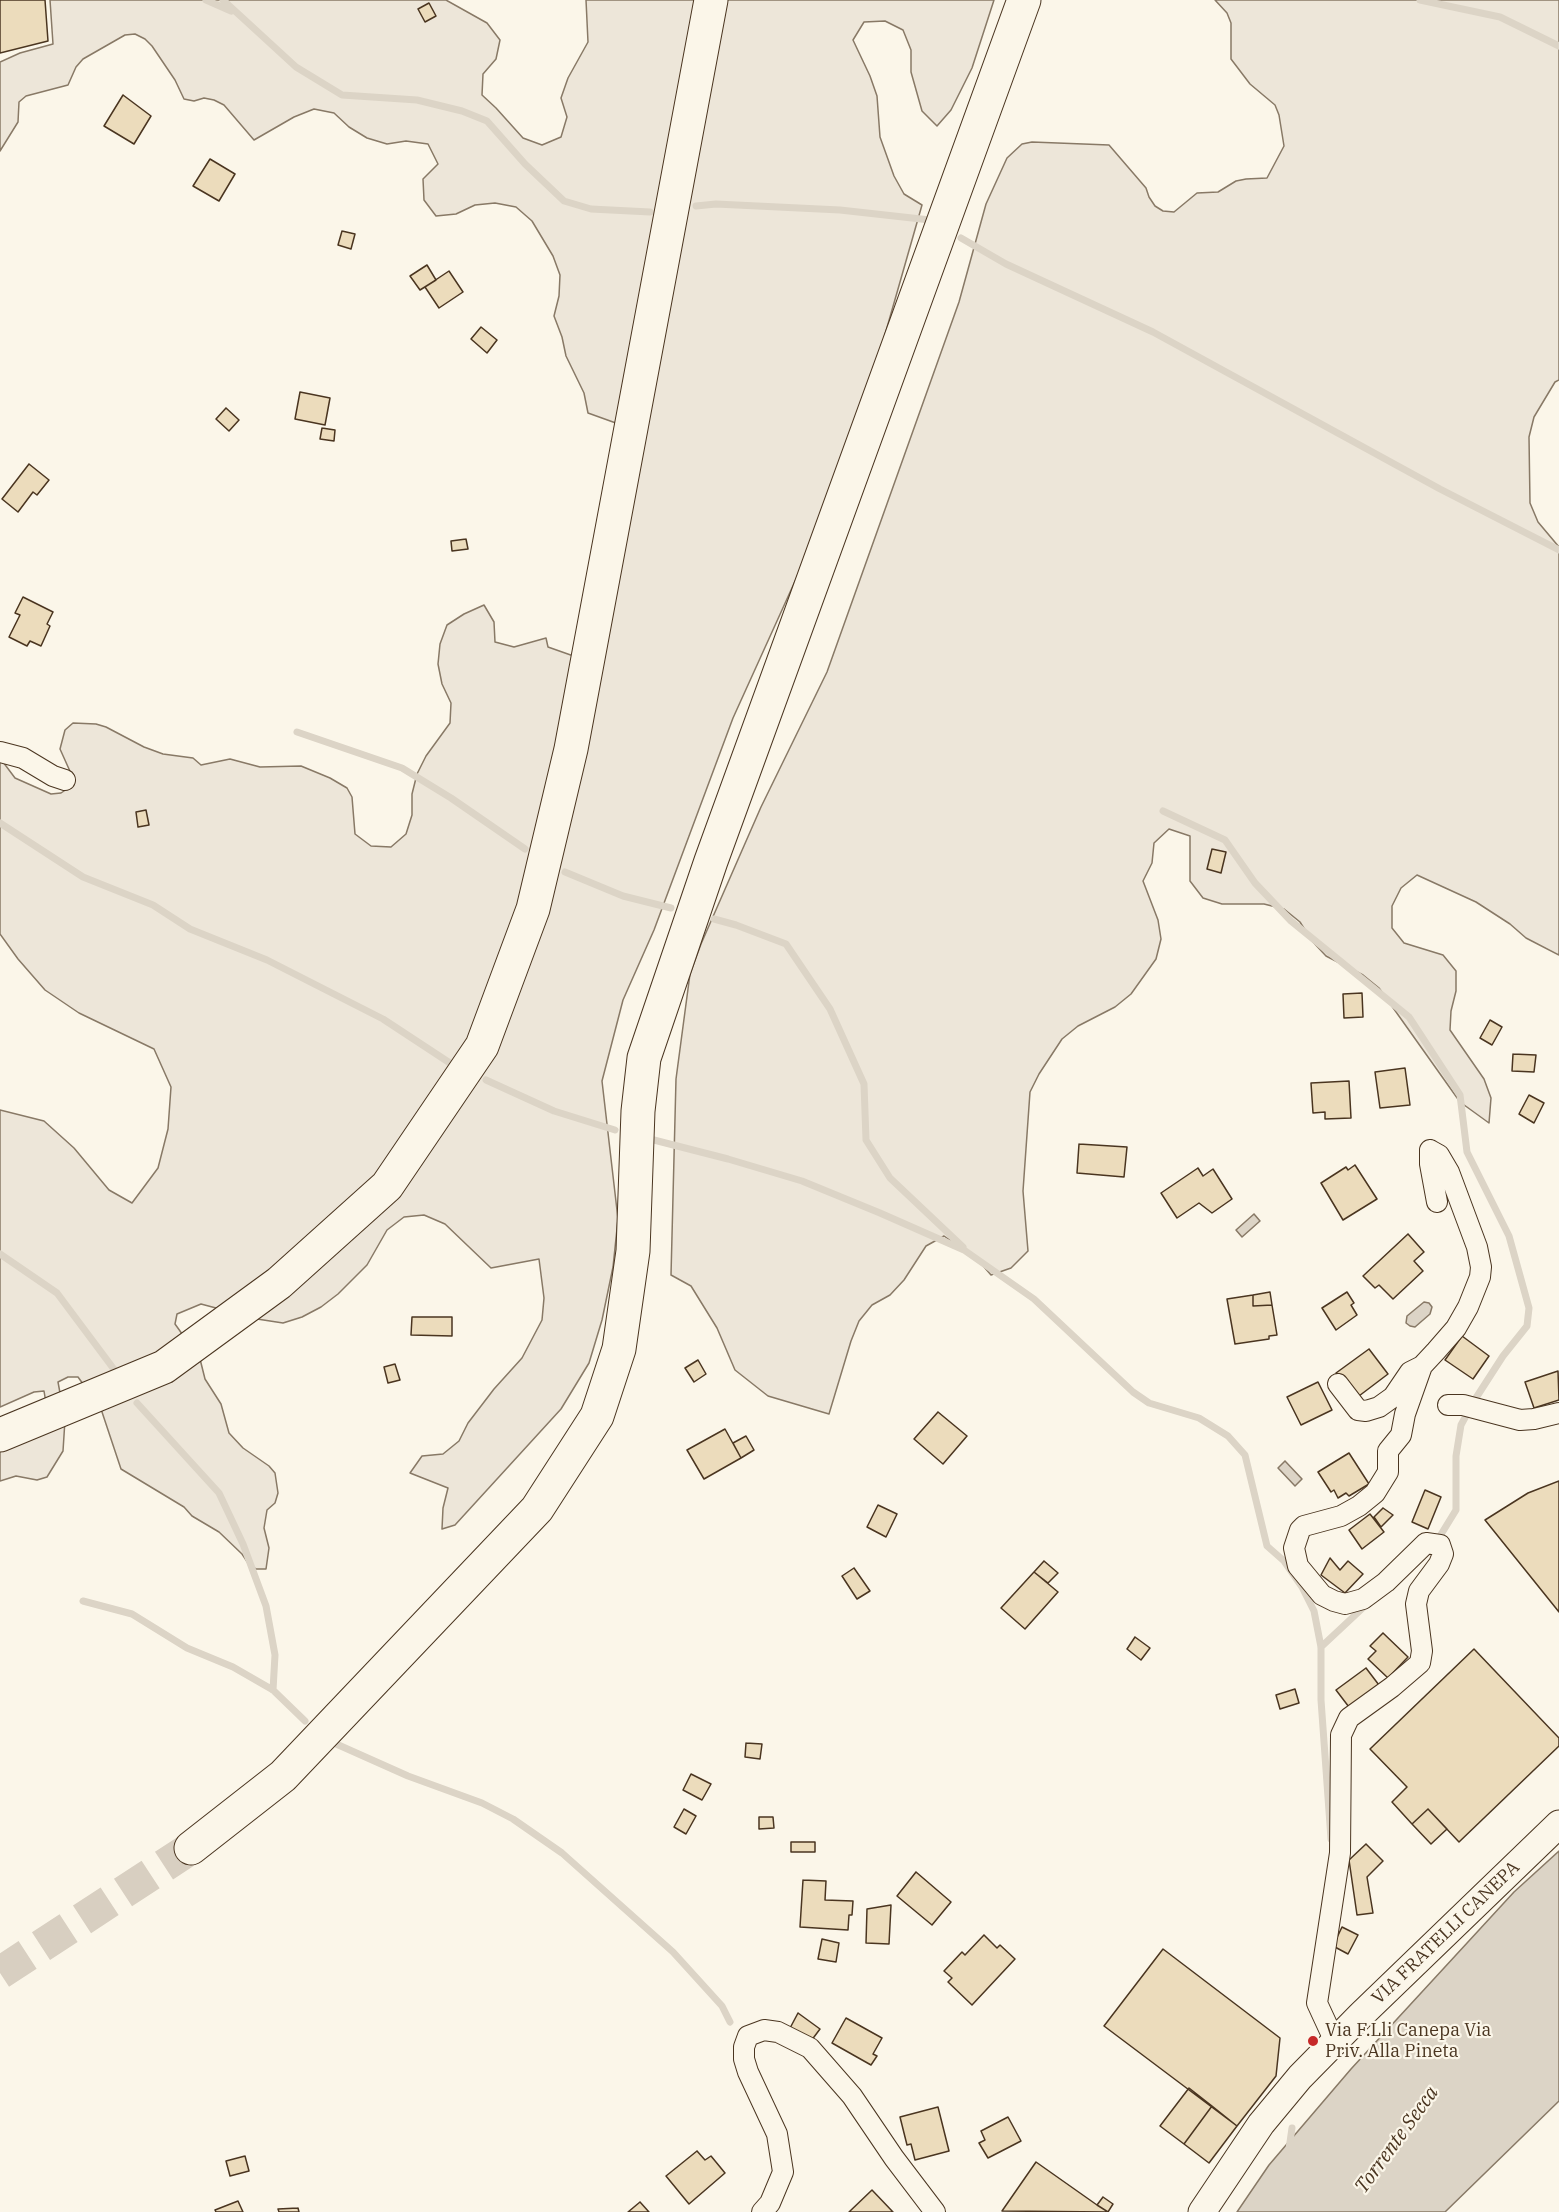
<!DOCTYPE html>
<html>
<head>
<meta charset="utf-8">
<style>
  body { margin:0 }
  canvas { display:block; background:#fbf6e9 }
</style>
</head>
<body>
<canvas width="1559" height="2212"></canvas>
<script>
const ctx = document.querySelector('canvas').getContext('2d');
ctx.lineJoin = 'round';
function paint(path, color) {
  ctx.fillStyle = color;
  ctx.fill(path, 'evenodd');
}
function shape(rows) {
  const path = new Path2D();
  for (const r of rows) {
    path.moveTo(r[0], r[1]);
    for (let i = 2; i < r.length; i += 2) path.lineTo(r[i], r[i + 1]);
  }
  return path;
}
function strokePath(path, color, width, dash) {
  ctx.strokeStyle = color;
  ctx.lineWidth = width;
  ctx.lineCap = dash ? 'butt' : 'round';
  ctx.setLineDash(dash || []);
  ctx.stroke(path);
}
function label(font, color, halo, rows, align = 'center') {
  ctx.font = font + ' "IBM Plex Serif",serif';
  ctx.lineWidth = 4.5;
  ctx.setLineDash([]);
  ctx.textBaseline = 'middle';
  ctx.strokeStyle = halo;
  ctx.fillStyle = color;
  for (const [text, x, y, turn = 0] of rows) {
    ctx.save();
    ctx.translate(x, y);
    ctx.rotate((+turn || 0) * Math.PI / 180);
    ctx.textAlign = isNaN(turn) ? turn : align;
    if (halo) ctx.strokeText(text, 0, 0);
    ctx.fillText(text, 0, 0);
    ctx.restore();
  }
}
const green = shape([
  [50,0,446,0,487,23,500,40,496,59,483,74,482,95,496,108,523,138,542,145,561,137,567,117,561,98,568,78,588,42,586,0,994,0,972,68,951,110,937,126,922,111,911,72,911,50,903,30,885,21,864,22,853,40,870,76,877,96,880,137,894,176,904,194,922,205,876,366,801,568,733,718,654,930,623,1000,602,1081,618,1219,613,1267,602,1320,589,1363,561,1409,455,1525,442,1529,443,1508,448,1488,410,1473,422,1456,443,1454,459,1441,468,1423,494,1389,522,1358,542,1320,544,1298,539,1259,491,1268,445,1224,424,1215,404,1217,387,1230,367,1265,338,1294,321,1307,302,1317,283,1323,257,1319,201,1304,177,1314,175,1324,200,1359,205,1379,221,1404,229,1433,243,1448,269,1466,275,1473,278,1493,275,1503,267,1510,264,1528,269,1548,266,1569,256,1569,248,1563,242,1554,219,1532,192,1516,184,1507,121,1469,101,1409,78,1377,68,1377,58,1382,65,1420,63,1451,47,1477,37,1480,16,1476,0,1481,0,1448,50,1427,44,1391,34,1392,0,1407,0,1110,44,1121,74,1148,109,1190,132,1203,158,1168,168,1129,171,1087,154,1049,79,1013,45,990,18,959,0,934,0,758,15,778,51,794,61,793,70,787,73,778,60,749,65,730,73,723,96,724,106,727,144,747,163,754,193,758,201,765,230,759,260,767,301,766,330,778,347,788,352,797,355,834,371,846,391,847,406,834,412,815,412,794,417,774,426,756,450,723,451,703,442,684,438,664,440,644,447,625,464,614,484,605,494,622,495,642,514,647,546,638,548,647,582,659,638,431,588,413,584,393,566,356,562,337,554,316,559,296,560,275,553,256,532,221,516,207,495,203,475,205,456,214,436,216,424,200,423,179,438,164,428,144,406,141,387,144,367,138,349,127,334,113,314,109,294,117,254,140,224,105,214,100,204,98,194,101,184,99,175,80,152,46,145,39,135,34,125,35,83,59,76,67,68,85,26,96,19,102,18,122,0,151,0,62,20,53,53,44,50,0],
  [1215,0,1559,0,1559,380,1555,382,1534,417,1529,437,1530,503,1538,522,1559,547,1559,955,1526,938,1510,924,1476,902,1417,875,1401,888,1392,906,1392,928,1404,943,1443,955,1456,971,1456,991,1451,1011,1450,1030,1484,1079,1491,1098,1489,1123,1460,1102,1379,988,1363,975,1326,956,1312,941,1300,922,1284,909,1264,904,1222,904,1203,898,1190,881,1190,836,1169,829,1154,843,1152,863,1143,881,1158,920,1161,939,1156,959,1131,994,1115,1007,1078,1026,1062,1039,1039,1074,1030,1092,1023,1191,1028,1251,1011,1268,991,1275,978,1260,944,1236,926,1246,904,1280,890,1295,872,1305,859,1321,851,1341,829,1414,768,1396,735,1370,717,1328,691,1286,671,1275,676,1079,690,974,701,944,761,807,827,672,959,302,986,204,1007,158,1022,144,1032,142,1109,145,1146,188,1149,197,1155,206,1163,211,1174,212,1197,193,1218,192,1236,181,1246,179,1267,178,1284,146,1279,115,1275,105,1250,84,1231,59,1231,23,1227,13,1215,0]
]);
const water = shape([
  [1254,1214,1260,1221,1242,1237,1236,1230,1254,1214],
  [1424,1302,1429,1303,1432,1307,1430,1314,1415,1327,1410,1326,1406,1323,1407,1316,1424,1302],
  [1285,1461,1302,1479,1295,1486,1278,1468,1285,1461],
  [1559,1851,1559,2101,1445,2212,1237,2212,1269,2165,1351,2069,1514,1892,1559,1851]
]);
const stream = shape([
  [206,0,231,11],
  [223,0,296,67,342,95,417,100,462,111,487,121,525,164,564,201,591,209,650,212],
  [1420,0,1500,17,1559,46],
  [696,206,716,204,840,210,930,220],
  [961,238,1006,264,1153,332,1440,489,1559,550],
  [297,732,402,768,451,798,525,849],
  [1163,811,1225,840,1255,883,1291,921,1409,1017,1460,1095,1467,1152,1509,1236,1529,1308,1527,1326,1503,1356,1474,1401,1461,1425,1456,1456,1456,1510,1437,1541],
  [0,823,83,877,153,905,190,929,267,960,383,1019,456,1067],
  [565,872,623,896,671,908],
  [714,919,736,925,786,944,830,1009,864,1084,866,1140,890,1178,963,1247],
  [486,1080,554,1111,615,1130],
  [650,1139,728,1159,802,1181,880,1213,964,1250,1034,1299,1133,1392,1149,1403,1199,1418,1228,1436,1245,1455,1267,1546,1284,1561,1302,1587,1314,1611,1321,1647,1321,1700,1331,1839],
  [0,1254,57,1293,116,1372],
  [137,1403,219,1493,243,1544,266,1606,275,1655,273,1690],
  [83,1601,132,1614,187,1648,233,1667,273,1690,305,1721],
  [1321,1647,1367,1604],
  [334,1743,408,1776,482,1803,513,1819,562,1853,673,1952,722,2006,730,2022],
  [1289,2149,1292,2128]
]);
const building = shape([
  [0,0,45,0,48,41,0,53,0,0],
  [429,3,436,16,425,22,418,9,429,3],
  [123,95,151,116,134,144,104,126,123,95],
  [210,159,235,174,219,201,193,186,210,159],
  [342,231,355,234,351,249,338,245,342,231],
  [427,265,436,280,420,290,410,276,427,265],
  [449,271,463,292,439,308,425,287,449,271],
  [481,327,497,340,487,353,471,339,481,327],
  [300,392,330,398,325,425,295,419,300,392],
  [226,408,239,420,229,431,216,419,226,408],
  [322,428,335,430,334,441,320,439,322,428],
  [29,464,49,480,37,495,33,492,18,512,2,499,29,464],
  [466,539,468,549,452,551,451,541,466,539],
  [23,597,53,612,47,624,50,626,41,646,30,641,27,646,9,637,20,615,15,613,23,597],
  [146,810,149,825,138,827,136,812,146,810],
  [1212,849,1226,852,1221,873,1207,869,1212,849],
  [1362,993,1363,1017,1344,1018,1343,994,1362,993],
  [1490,1020,1502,1027,1492,1045,1480,1038,1490,1020],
  [1513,1054,1536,1055,1534,1072,1512,1071,1513,1054],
  [1405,1068,1410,1105,1380,1108,1375,1072,1405,1068],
  [1349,1081,1351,1118,1325,1119,1325,1112,1313,1113,1311,1083,1349,1081],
  [1529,1095,1544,1103,1534,1123,1519,1114,1529,1095],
  [1079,1144,1127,1147,1124,1177,1077,1173,1079,1144],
  [1355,1165,1377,1199,1343,1220,1321,1183,1346,1167,1348,1170,1355,1165],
  [1198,1168,1203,1176,1213,1169,1232,1199,1212,1213,1199,1203,1177,1218,1161,1193,1198,1168],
  [1408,1234,1424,1252,1414,1261,1423,1271,1393,1299,1379,1285,1375,1288,1363,1276,1408,1234],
  [1270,1292,1272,1305,1253,1306,1253,1295,1270,1292],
  [1347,1292,1354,1303,1351,1305,1357,1315,1336,1330,1322,1308,1347,1292],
  [1253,1295,1253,1306,1272,1305,1277,1335,1269,1336,1269,1339,1235,1344,1227,1299,1253,1295],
  [412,1317,452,1317,452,1336,411,1335,412,1317],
  [1462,1336,1489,1356,1473,1379,1445,1360,1462,1336],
  [1369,1349,1388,1374,1355,1399,1336,1373,1369,1349],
  [698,1360,706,1374,694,1382,685,1368,698,1360],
  [395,1364,400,1380,388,1383,384,1367,395,1364],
  [1558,1371,1559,1400,1534,1408,1525,1382,1558,1371],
  [1318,1382,1332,1410,1301,1425,1287,1397,1318,1382],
  [938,1412,967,1436,943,1464,914,1439,938,1412],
  [725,1429,741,1458,704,1479,687,1450,725,1429],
  [746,1436,754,1450,741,1458,733,1443,746,1436],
  [1349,1453,1369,1484,1349,1496,1346,1493,1338,1498,1334,1490,1331,1492,1318,1472,1349,1453],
  [1559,1481,1559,1612,1485,1520,1528,1493,1559,1481],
  [1425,1490,1441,1497,1428,1529,1412,1522,1425,1490],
  [878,1505,897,1514,886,1537,867,1527,878,1505],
  [1383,1508,1393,1515,1381,1527,1374,1517,1383,1508],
  [1370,1514,1384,1532,1362,1549,1349,1530,1370,1514],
  [1330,1558,1340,1570,1348,1561,1363,1574,1345,1593,1321,1575,1330,1558],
  [1044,1561,1058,1573,1048,1583,1034,1572,1044,1561],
  [854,1568,870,1591,857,1599,842,1576,854,1568],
  [1034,1572,1058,1592,1025,1629,1001,1608,1034,1572],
  [1383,1633,1408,1657,1388,1678,1368,1659,1376,1651,1370,1646,1383,1633],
  [1135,1637,1150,1648,1141,1660,1127,1649,1135,1637],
  [1474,1649,1559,1738,1559,1746,1459,1842,1428,1809,1412,1824,1392,1802,1407,1787,1370,1749,1474,1649],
  [1366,1668,1382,1689,1352,1711,1336,1690,1366,1668],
  [1295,1689,1299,1703,1280,1709,1276,1695,1295,1689],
  [746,1743,762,1744,760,1759,745,1757,746,1743],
  [691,1774,711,1784,702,1800,683,1790,691,1774],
  [684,1809,696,1816,686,1834,674,1827,684,1809],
  [1428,1809,1447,1829,1431,1844,1412,1824,1428,1809],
  [759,1817,773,1817,774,1828,759,1829,759,1817],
  [791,1842,815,1842,815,1852,791,1852,791,1842],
  [1366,1844,1383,1861,1367,1877,1373,1913,1357,1915,1349,1860,1366,1844],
  [916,1872,951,1902,932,1925,897,1896,916,1872],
  [803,1880,826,1881,825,1900,853,1901,852,1915,849,1915,848,1930,800,1927,803,1880],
  [891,1905,889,1944,866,1943,867,1909,891,1905],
  [1342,1927,1358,1935,1348,1954,1333,1946,1342,1927],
  [984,1935,997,1948,1000,1945,1015,1959,972,2005,948,1982,952,1978,944,1971,962,1952,965,1955,984,1935],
  [822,1939,839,1943,836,1962,818,1959,822,1939],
  [1163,1949,1280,2038,1276,2076,1237,2126,1104,2026,1163,1949],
  [798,2013,820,2029,811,2041,789,2030,798,2013],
  [846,2018,882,2038,873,2054,877,2056,871,2065,832,2043,846,2018],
  [1189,2088,1212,2106,1184,2144,1160,2126,1189,2088],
  [1212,2106,1237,2126,1209,2163,1184,2144,1212,2106],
  [938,2107,949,2151,915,2160,911,2144,907,2145,900,2117,938,2107],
  [1008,2117,1021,2141,988,2158,979,2143,985,2140,981,2131,1008,2117],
  [697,2151,705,2160,711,2156,725,2173,689,2204,666,2176,697,2151],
  [245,2156,249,2171,230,2176,226,2161,245,2156],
  [1036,2162,1097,2205,1108,2212,1002,2211,1036,2162],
  [872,2190,893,2212,849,2212,872,2190],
  [1103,2197,1113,2204,1108,2212,1097,2205,1103,2197],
  [238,2201,243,2212,216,2212,215,2210,238,2201],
  [640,2202,649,2212,628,2212,640,2202],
  [298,2208,299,2212,279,2212,278,2209,298,2208]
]);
const motorwayTunnel = shape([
  [0,1973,191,1848]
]);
const minor = shape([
  [0,752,23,758,53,776,65,780],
  [1430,1150,1430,1164,1437,1202],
  [1338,1384,1358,1410,1366,1411,1379,1407,1393,1397,1410,1372,1422,1366,1436,1351,1456,1328,1468,1307,1480,1277,1481,1267,1477,1247,1449,1172,1439,1155,1430,1150],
  [1448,1405,1463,1405,1520,1420,1534,1419,1559,1413],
  [1335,2042,1317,2003,1340,1853,1341,1735,1349,1718,1392,1687,1420,1663,1422,1651,1416,1604,1419,1591,1439,1564,1443,1554,1440,1545,1426,1543,1386,1582,1363,1599,1345,1604,1334,1601,1322,1595,1298,1566,1294,1548,1300,1530,1304,1526,1341,1516,1359,1506,1375,1493,1388,1472,1388,1451,1401,1435,1405,1414,1422,1366],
  [762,2212,770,2203,783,2172,777,2134,748,2072,744,2059,744,2047,748,2036,764,2030,778,2032,810,2048,852,2096,894,2158,935,2212]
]);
const secondary = shape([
  [1202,2212,1261,2124,1300,2077,1361,2015,1559,1824]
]);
const motorway = shape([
  [0,1435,164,1367,279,1283,387,1186,482,1046,533,909,571,749,711,0],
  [191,1848,283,1776,537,1509,597,1416,619,1349,633,1251,638,1111,644,1058,711,861,1024,0]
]);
const markers = [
  [1313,2041,6,"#c62828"]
];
const streetNames = [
  ["VIA FRATELLI CANEPA",1446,1933,-44]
];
const poiNames = [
  ["Via F.Lli Canepa Via",1325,2031],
  ["Priv. Alla Pineta",1325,2052]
];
const waterNames = [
  ["Torrente Secca",1397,2140,-54]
];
paint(green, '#ede6d9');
strokePath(green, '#887966', 1.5);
paint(water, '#dcd4c6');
strokePath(water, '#887966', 1.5);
strokePath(stream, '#dcd4c6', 7);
paint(building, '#ecdcbc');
strokePath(building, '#4a3520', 1.5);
strokePath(motorwayTunnel, '#d8cfc1', 33, [33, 16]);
strokePath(minor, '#4a3520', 22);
strokePath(secondary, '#4a3520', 29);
strokePath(motorway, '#4a3520', 35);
strokePath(minor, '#fbf6e9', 20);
strokePath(secondary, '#fbf6e9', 27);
strokePath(motorway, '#fbf6e9', 33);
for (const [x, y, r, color] of markers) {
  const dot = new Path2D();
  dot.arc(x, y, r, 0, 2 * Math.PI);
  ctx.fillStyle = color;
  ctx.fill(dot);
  strokePath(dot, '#fbf6e9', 2);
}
label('18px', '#4a3520', '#fbf6e9', streetNames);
label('18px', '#4a3520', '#fbf6e9', poiNames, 'left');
label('italic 20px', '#4a3520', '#fbf6e9', waterNames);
</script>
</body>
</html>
